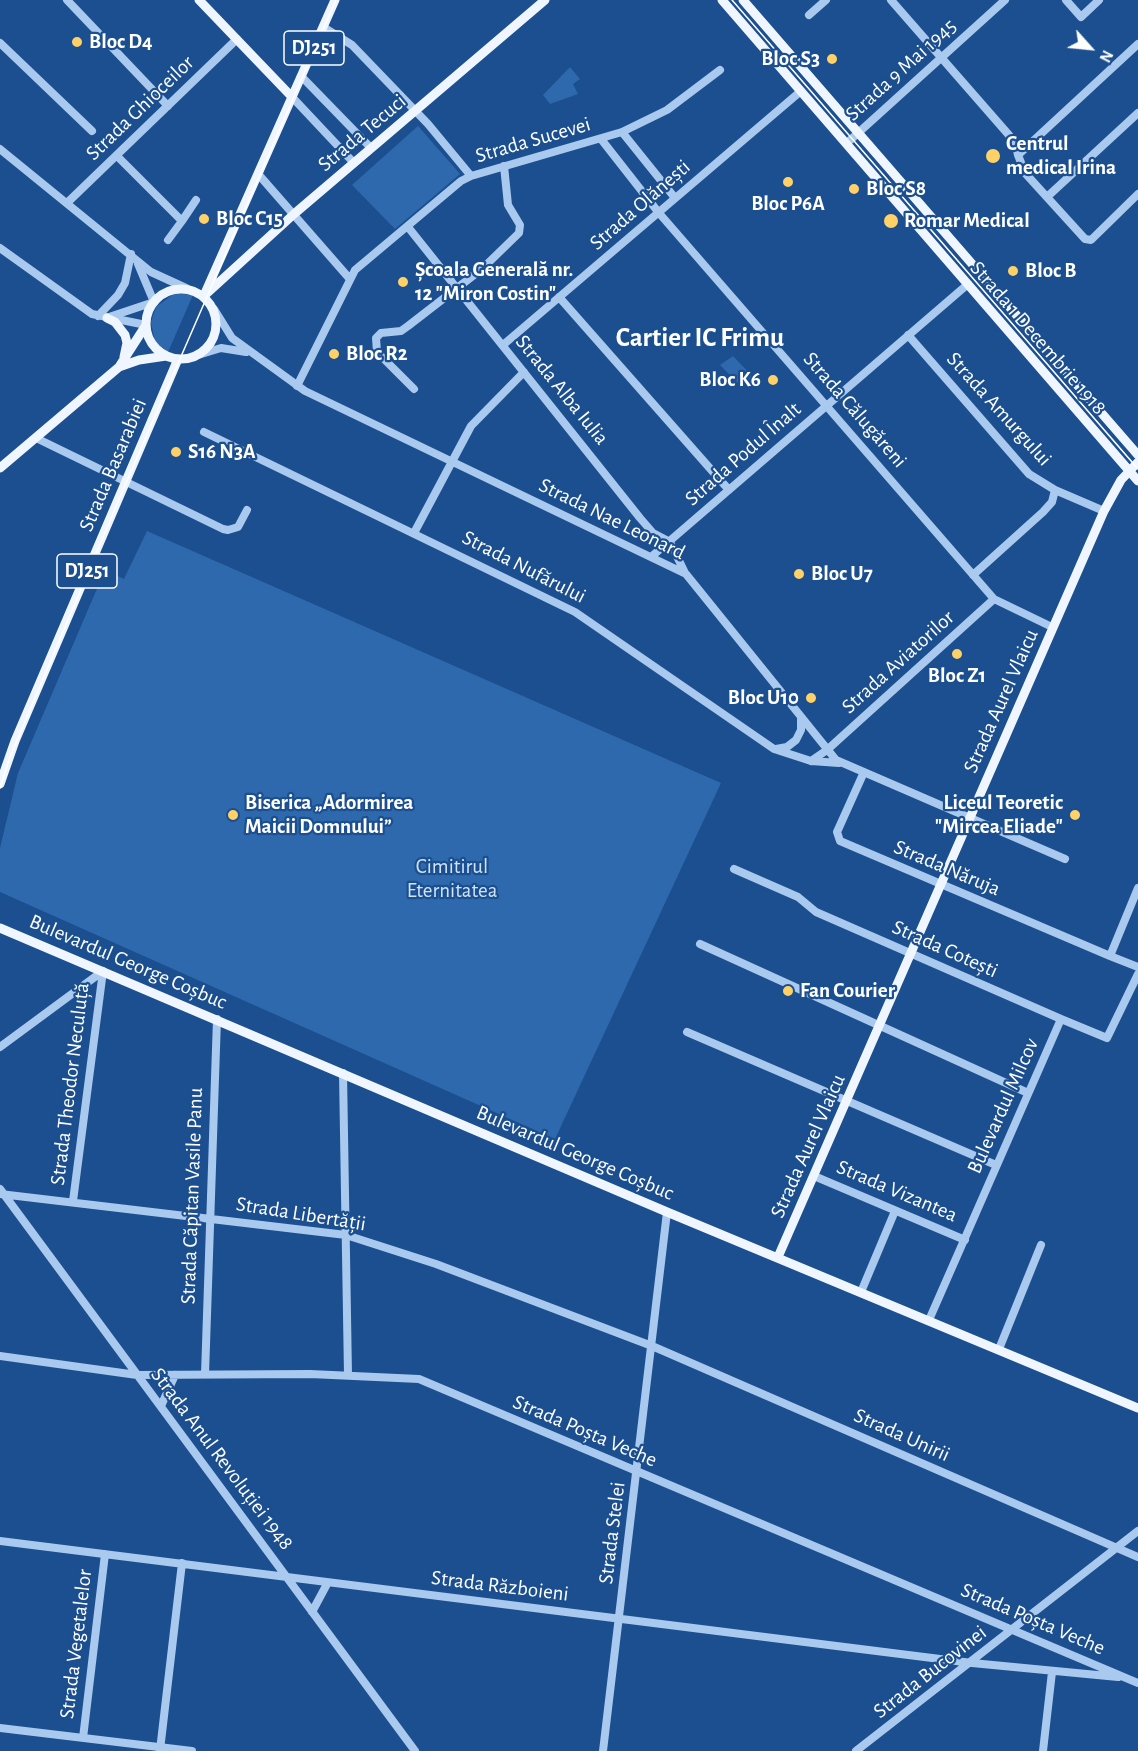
<!DOCTYPE html>
<html>
<head>
<meta charset="utf-8">
<style>
  body { margin:0 }
  #map { position:relative; width:1138px; height:1751px; overflow:hidden; background:#1b4f8f; font-family:"Alegreya Sans",sans-serif }
  canvas { display:block }
  .north { position:absolute; left:1060px; top:18px; width:60px; height:60px; -webkit-text-stroke:4px #1b4f8f; paint-order:stroke; rotate:117deg; font-size:16px; font-weight:700; line-height:24px; text-align:center; color:#fff }
  .north::after { content:''; display:block; margin:auto; width:21px; height:27px; background:#fff; clip-path:polygon(50% 0,100% 100%,50% 72%,0 100%) }
</style>
</head>
<body>
<div id="map">
<canvas width="1138" height="1751"></canvas>
<div class="north">N</div>
</div>
<script>
const ctx = document.querySelector('canvas').getContext('2d');
ctx.lineJoin = 'round';
function paint(path, color) {
  ctx.fillStyle = color;
  ctx.fill(path, 'evenodd');
}
function shape(rows) {
  const path = new Path2D();
  for (const r of rows) {
    if (r.length === 3) {
      path.moveTo(r[0] + r[2], r[1]);
      path.arc(r[0], r[1], r[2], 0, 2 * Math.PI);
      continue;
    }
    path.moveTo(r[0], r[1]);
    for (let i = 2; i < r.length; i += 2) path.lineTo(r[i], r[i + 1]);
  }
  return path;
}
function strokePath(path, color, width, dash) {
  ctx.strokeStyle = color;
  ctx.lineWidth = width;
  ctx.lineCap = dash ? 'butt' : 'round';
  ctx.setLineDash(dash || []);
  ctx.stroke(path);
}
function label(font, color, halo, rows, align = 'center') {
  ctx.font = font + ' "Alegreya Sans",sans-serif';
  ctx.lineWidth = 4.5;
  ctx.setLineDash([]);
  ctx.textBaseline = 'middle';
  ctx.strokeStyle = halo;
  ctx.fillStyle = color;
  for (const [text, x, y, turn = 0] of rows) {
    ctx.save();
    ctx.translate(x, y);
    ctx.rotate((+turn || 0) * Math.PI / 180);
    ctx.textAlign = isNaN(turn) ? turn : align;
    if (halo) ctx.strokeText(text, 0, 0);
    ctx.fillText(text, 0, 0);
    ctx.restore();
  }
}
const green = shape([
  [570,67,580,79,573,84,578,94,550,104,543,95],
  [418,126,460,174,395,229,352,185],
  [175,293,193,295,168,352,155,342,151,322,156,307],
  [733,356,754,378,742,387,720,365],
  [147,531,721,783,555,1139,0,892,0,848,18,773,105,570,124,579]
]);
const minor = shape([
  [67,0,168,106],
  [891,0,1015,142,1018,155,1138,44],
  [1066,0,1081,17,1099,0],
  [809,15,826,0],
  [323,27,352,45,428,124,471,176],
  [0,43,92,131],
  [301,76,371,148],
  [292,97,354,163],
  [622,132,675,198],
  [601,139,659,213,994,599,1052,627],
  [847,143,1005,0],
  [0,149,151,272,186,288],
  [1018,155,1025,173,1085,239,1091,240,1138,194],
  [117,156,182,221,168,240],
  [259,175,349,278],
  [1047,197,1138,113],
  [68,202,237,39],
  [182,221,196,200],
  [408,227,640,518,653,533,670,542,685,573],
  [0,248,92,314,146,325],
  [559,297,729,490],
  [214,309,232,338,305,391,686,574,836,760,1065,859],
  [98,316,118,295,125,283,131,254],
  [109,317,154,302,138,264],
  [908,335,1029,474,1055,490,1104,511],
  [503,345,801,91],
  [198,355,221,348,246,352],
  [297,386,355,270,461,181,471,176,622,132,667,110,720,70],
  [414,389,377,352,376,338,381,333,401,331,408,326,483,268,519,233,520,225,508,205,504,166],
  [204,432,575,612,774,749,811,761,839,763],
  [36,438,223,529,228,530,238,527,247,510],
  [414,533,471,426,524,372],
  [651,557,968,284],
  [973,575,1043,512,1052,502,1055,490],
  [776,749,787,747,796,740,801,730,801,719],
  [811,761,827,750,994,599],
  [864,772,837,832,840,841,1110,956],
  [734,869,798,897,816,912,1061,1019],
  [1138,888,1110,956,1138,967],
  [700,944,1028,1093],
  [687,1032,996,1165],
  [0,1047,103,971],
  [343,1073,348,1375],
  [814,1176,965,1240],
  [0,1189,415,1751],
  [0,1194,346,1235,436,1264,652,1346,1138,1557],
  [73,1201,103,971],
  [861,1292,895,1211],
  [929,1320,1061,1019,1107,1038,1138,974],
  [999,1349,1041,1245],
  [0,1356,137,1375,310,1374,419,1379,1138,1683],
  [205,1374,217,1019],
  [161,1406,175,1375],
  [0,1541,972,1663,1118,1677],
  [312,1612,327,1584],
  [0,1728,192,1751],
  [83,1738,105,1554],
  [160,1750,182,1563],
  [603,1751,667,1212],
  [856,1751,1138,1531],
  [1043,1751,1052,1672]
]);
const major = shape([
  [199,0,292,97],
  [722,0,1138,481],
  [743,0,1138,455],
  [181,324,35],
  [206,291,335,0],
  [204,296,294,214,545,0],
  [107,318,115,322,125,335,127,343,124,357],
  [119,367,139,360,166,356],
  [0,468,119,367,146,325],
  [0,784,15,741,178,359],
  [0,928,667,1212,1138,1408],
  [778,1257,1104,511,1121,480,1138,462]
]);
const tram = shape([
  [732,0,1138,469],
  [0,788,10,757,126,483,336,0]
]);
const markers = [
  [77,42,6,"#ffd166"],
  [832,59,6,"#ffd166"],
  [993,156,8,"#ffd166"],
  [788,182,6,"#ffd166"],
  [854,189,6,"#ffd166"],
  [204,219,6,"#ffd166"],
  [891,221,8,"#ffd166"],
  [1013,271,6,"#ffd166"],
  [403,282,6,"#ffd166"],
  [334,354,6,"#ffd166"],
  [773,380,6,"#ffd166"],
  [176,452,6,"#ffd166"],
  [799,574,6,"#ffd166"],
  [957,654,6,"#ffd166"],
  [811,698,6,"#ffd166"],
  [233,815,6,"#ffd166"],
  [1075,815,6,"#ffd166"],
  [788,991,6,"#ffd166"]
];
const shields = [
  [314,48,60],
  [87,571,60]
];
const shieldNames = [
  ["DJ251",314,48],
  ["DJ251",87,571]
];
const poiNames = [
  ["Bloc D4",89,42],
  ["Bloc S3",820,59,"right"],
  ["Centrul",1006,144],
  ["medical Irina",1006,168],
  ["Bloc S8",866,189],
  ["Bloc P6A",788,204,"center"],
  ["Bloc C15",216,219],
  ["Romar Medical",904,221],
  ["Școala Generală nr.",415,270],
  ["12 \"Miron Costin\"",415,294],
  ["Bloc B",1025,271],
  ["Bloc R2",346,354],
  ["Bloc K6",761,380,"right"],
  ["S16 N3A",188,452],
  ["Bloc U7",811,574],
  ["Bloc Z1",957,676,"center"],
  ["Bloc U10",799,698,"right"],
  ["Biserica „Adormirea",245,803],
  ["Maicii Domnului”",245,827],
  ["Liceul Teoretic",1063,803,"right"],
  ["\"Mircea Eliade\"",1063,827,"right"],
  ["Fan Courier",800,991]
];
const streetNames = [
  ["Strada 9 Mai 1945",901,70,-42],
  ["Strada Ghioceilor",140,108,-44],
  ["Strada Tecuci",362,133,-40],
  ["Strada Sucevei",533,140,-16],
  ["Strada Olănești",640,205,-41],
  ["Strada 1 Decembrie 1918",1038,338,49],
  ["Strada Alba Iulia",562,390,51],
  ["Strada Amurgului",999,409,48],
  ["Strada Călugăreni",855,410,49],
  ["Strada Podul Înalt",743,454,-41],
  ["Strada Basarabiei",113,465,-67],
  ["Strada Nae Leonard",612,519,26],
  ["Strada Nufărului",524,567,27],
  ["Strada Aviatorilor",898,662,-42],
  ["Strada Aurel Vlaicu",1001,701,-66],
  ["Strada Năruja",947,868,23],
  ["Strada Cotești",945,949,24],
  ["Bulevardul George Coșbuc",128,962,23],
  ["Strada Theodor Neculuță",70,1084,-83],
  ["Bulevardul Milcov",1003,1106,-66],
  ["Strada Aurel Vlaicu",808,1146,-66],
  ["Bulevardul George Coșbuc",575,1153,23],
  ["Strada Vizantea",897,1191,23],
  ["Strada Căpitan Vasile Panu",192,1196,-88],
  ["Strada Libertății",301,1214,9],
  ["Strada Poșta Veche",585,1431,23],
  ["Strada Unirii",902,1435,24],
  ["Strada Anul Revoluției 1948",222,1459,53],
  ["Strada Stelei",612,1533,-83],
  ["Strada Războieni",500,1586,7],
  ["Strada Poșta Veche",1033,1619,23],
  ["Strada Vegetalelor",76,1644,-83],
  ["Strada Bucovinei",930,1672,-38]
];
const parkNames = [
  ["Cimitirul",452,867],
  ["Eternitatea",452,891]
];
const districtNames = [
  ["Cartier IC Frimu",700,338]
];
paint(green, '#2e69ad');
strokePath(minor, '#a9c9ee', 8);
strokePath(major, '#f0f6ff', 9);
strokePath(tram, '#fff', 1.5);
for (const [x, y, r, color] of markers) {
  const dot = new Path2D();
  dot.arc(x, y, r, 0, 2 * Math.PI);
  ctx.fillStyle = color;
  ctx.fill(dot);
  strokePath(dot, '#1b4f8f', 2);
}
for (const [x, y, w] of shields) {
  const box = new Path2D();
  box.roundRect(x - w / 2, y - 17, w, 34, 4.5);
  ctx.fillStyle = '#1b4f8f';
  ctx.fill(box);
  strokePath(box, '#fff', 1.5);
}
label('bold 20px', '#fff', null, shieldNames);
label('bold 21px', '#fff', '#1b4f8f', poiNames, 'left');
label('21px', '#fff', '#1b4f8f', streetNames);
label('21px', '#cfe3fa', '#1b4f8f', parkNames);
label('bold 27px', '#fff', '#1b4f8f', districtNames);
</script>
</body>
</html>
